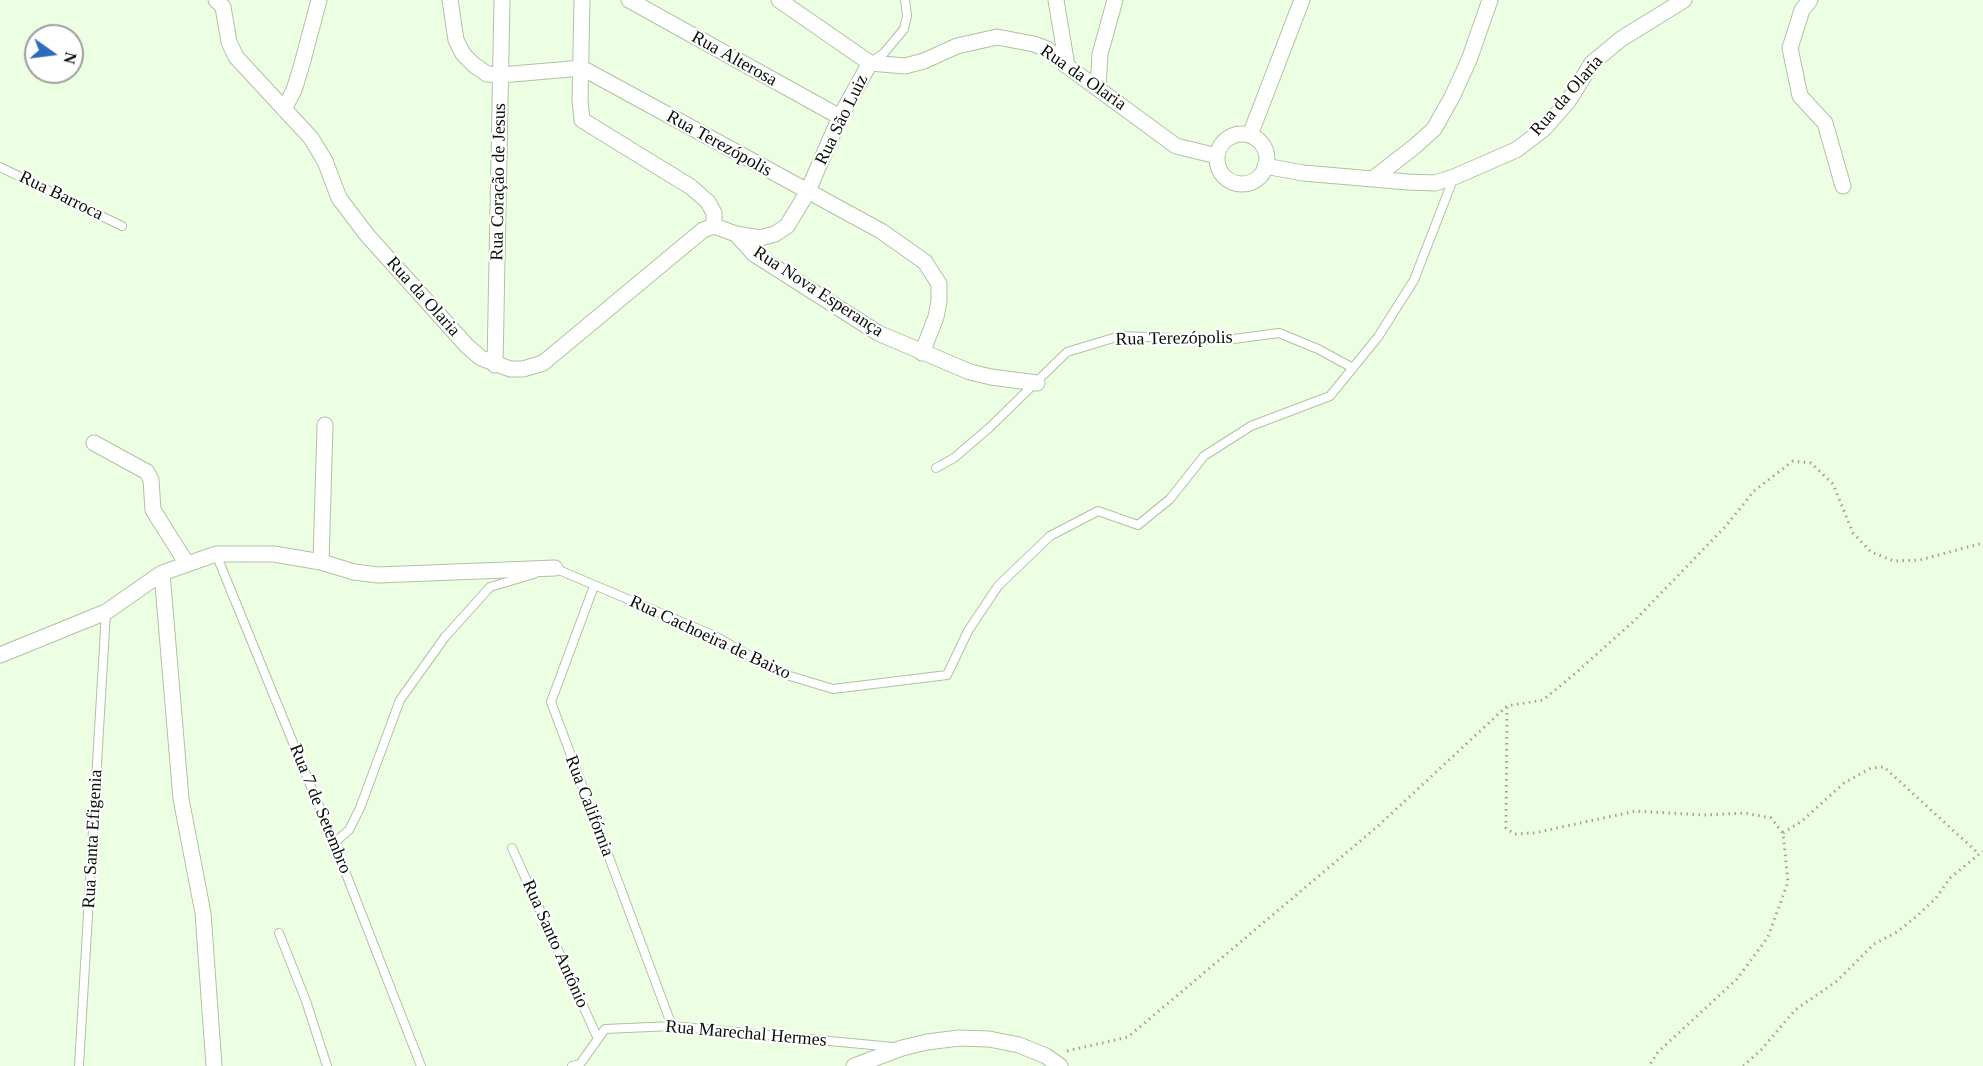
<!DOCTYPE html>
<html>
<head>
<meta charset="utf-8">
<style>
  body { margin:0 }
  #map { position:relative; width:1983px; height:1066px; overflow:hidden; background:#edffe3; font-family:Georgia,serif }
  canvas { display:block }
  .north { position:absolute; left:24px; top:24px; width:60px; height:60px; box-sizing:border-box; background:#fff; border:2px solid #9d9f9c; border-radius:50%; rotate:104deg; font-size:16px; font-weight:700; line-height:24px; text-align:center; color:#0a1007 }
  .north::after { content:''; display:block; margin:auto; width:21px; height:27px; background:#2a6dbe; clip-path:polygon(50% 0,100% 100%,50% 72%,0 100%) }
</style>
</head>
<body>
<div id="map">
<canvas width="1983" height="1066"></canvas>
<div class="north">N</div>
</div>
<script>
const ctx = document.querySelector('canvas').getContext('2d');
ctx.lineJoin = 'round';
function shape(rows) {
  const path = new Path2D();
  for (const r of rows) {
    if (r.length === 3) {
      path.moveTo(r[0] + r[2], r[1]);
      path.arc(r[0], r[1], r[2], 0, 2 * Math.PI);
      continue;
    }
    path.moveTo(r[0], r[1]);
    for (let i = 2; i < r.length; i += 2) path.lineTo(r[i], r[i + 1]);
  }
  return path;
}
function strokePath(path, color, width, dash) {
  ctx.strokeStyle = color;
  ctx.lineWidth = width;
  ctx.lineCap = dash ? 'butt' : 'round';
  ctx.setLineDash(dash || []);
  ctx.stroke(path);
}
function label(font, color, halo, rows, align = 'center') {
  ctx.font = font + ' Georgia,serif';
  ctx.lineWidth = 4.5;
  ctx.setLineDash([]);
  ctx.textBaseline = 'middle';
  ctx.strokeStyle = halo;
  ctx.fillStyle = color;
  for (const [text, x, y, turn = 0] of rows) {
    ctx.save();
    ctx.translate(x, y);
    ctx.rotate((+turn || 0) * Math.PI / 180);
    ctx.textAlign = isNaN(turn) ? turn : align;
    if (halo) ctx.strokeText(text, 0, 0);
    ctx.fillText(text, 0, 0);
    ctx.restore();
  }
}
const path = shape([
  [1507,707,1506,828,1514,834,1534,833,1636,811,1705,815,1745,813,1771,818,1783,833,1788,882,1768,937,1737,979,1658,1052,1649,1066],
  [1783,833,1802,821,1844,783,1871,768,1884,767,1979,854],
  [1067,1051,1128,1037,1378,826,1507,706,1543,700,1571,677,1634,621,1725,527,1754,491,1793,461,1811,463,1833,484,1853,533,1871,552,1894,561,1920,560,1983,543],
  [1743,1066,1761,1050,1795,1010,1837,981,1874,944,1897,932,1917,916,1936,898,1950,878,1983,851]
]);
const lane = shape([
  [871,62,884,53,904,29,907,16,905,0],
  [0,167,122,226],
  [936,468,954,458,989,428,1067,352,1120,336,1226,340,1279,333,1318,349,1353,368],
  [216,554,334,843,421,1066],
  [554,568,715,636,780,673,833,689,947,675,968,631,998,586,1050,536,1098,511,1138,525,1170,499,1204,456,1251,426,1330,396,1378,337,1414,280,1454,177],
  [594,586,551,702,672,1026],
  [334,843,349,830,360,808,400,700,445,637,490,587,534,574],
  [512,848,598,1039],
  [279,933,306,1001,327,1066],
  [79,1066,106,612],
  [572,1066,580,1064,605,1029,672,1026,893,1047]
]);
const street = shape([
  [216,0,223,7,229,42,236,57,311,138,325,161,339,198,367,235,467,346,481,358,510,369,523,369,543,363,703,230,714,226],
  [450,0,456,40,463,54,474,65,487,74,501,75,582,68,881,231,925,262,939,284,939,301,936,317,922,353],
  [582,0,580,100,582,120,691,187,708,202,714,213,714,226],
  [629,0,840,117],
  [779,0,870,63,905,66,924,61,957,46,997,37,1034,44,1047,49,1067,66,1176,146,1217,156],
  [1056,0,1067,66],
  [1810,0,1802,10,1790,48,1800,96,1825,123,1843,186],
  [1098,87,1100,54,1115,0],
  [284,109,294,90,302,64,319,0],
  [1242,159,25],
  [1250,135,1302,0],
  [1265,166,1303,173,1408,182,1435,183,1454,177,1516,150,1544,129,1569,100,1592,63,1621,39,1684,0],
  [1374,178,1414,147,1434,129,1452,97,1469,60,1490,0],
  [714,226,736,234,754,254,878,333,970,372,991,377,1037,383],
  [736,234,760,238,775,234,787,226,807,193,840,117,870,63],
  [495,365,502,0],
  [94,443,147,472,151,480,153,510,187,564],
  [321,562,325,425],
  [162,573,181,799,203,913,214,1066],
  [0,655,106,612,162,573,216,554,274,554,321,562,354,572,378,575,555,568],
  [854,1066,902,1048,927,1042,959,1038,989,1039,1019,1045,1046,1056,1060,1066]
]);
const streetNames = [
  ["Rua Alterosa",734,59,29],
  ["Rua da Olaria",1083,78,35],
  ["Rua da Olaria",1567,96,-49],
  ["Rua São Luiz",842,120,-64],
  ["Rua Terezópolis",719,144,29],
  ["Rua Coração de Jesus",499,182,-89],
  ["Rua Barroca",61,196,26],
  ["Rua Nova Esperança",818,292,33],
  ["Rua da Olaria",423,297,48],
  ["Rua Terezópolis",1174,339,-1],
  ["Rua Cachoeira de Baixo",710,638,25],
  ["Rua Califórnia",589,806,69],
  ["Rua 7 de Setembro",320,809,68],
  ["Rua Santa Efigenia",93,839,-87],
  ["Rua Santo Antônio",555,944,66],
  ["Rua Marechal Hermes",746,1034,5]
];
strokePath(lane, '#b0c1a6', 10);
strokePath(street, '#b0c1a6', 17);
strokePath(path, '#99a792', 3, [1.5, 4.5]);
strokePath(lane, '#fff', 8);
strokePath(street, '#fff', 15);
label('18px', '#0a1007', '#fff', streetNames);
</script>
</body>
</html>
